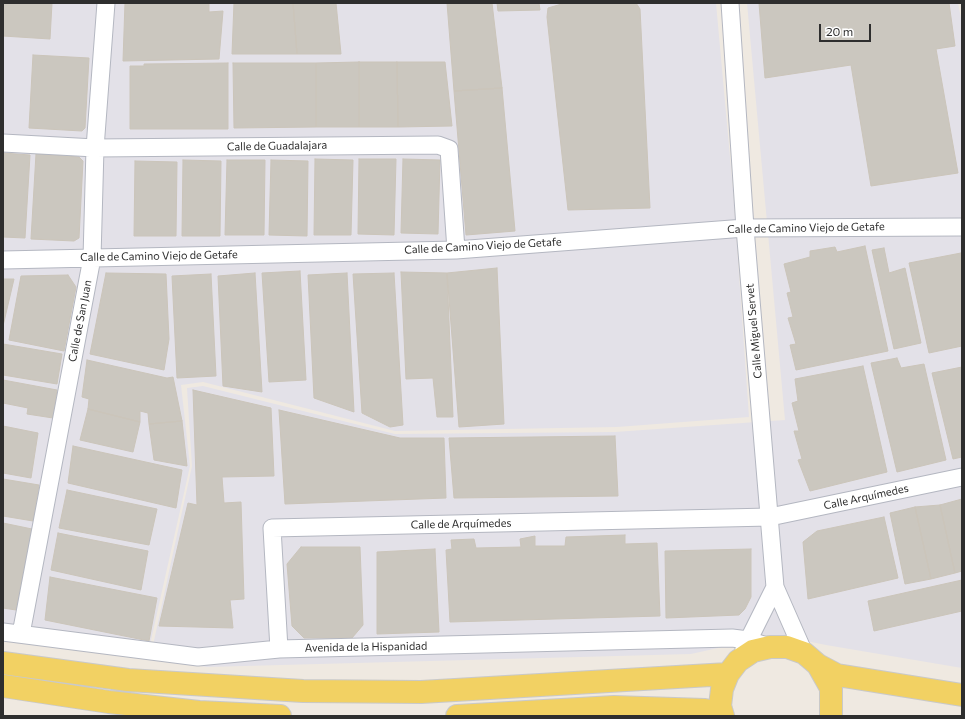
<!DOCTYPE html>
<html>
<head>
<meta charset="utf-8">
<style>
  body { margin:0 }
  #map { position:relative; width:965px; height:719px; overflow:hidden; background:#efe9e1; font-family:Commissioner,sans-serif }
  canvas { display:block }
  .frame { position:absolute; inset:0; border:4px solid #2e2e2e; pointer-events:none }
  .scale { position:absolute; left:819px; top:24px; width:52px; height:18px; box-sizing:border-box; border:2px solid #2e2e2e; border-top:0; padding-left:5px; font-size:12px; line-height:14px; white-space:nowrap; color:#2e2e2e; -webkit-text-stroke:3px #fff; paint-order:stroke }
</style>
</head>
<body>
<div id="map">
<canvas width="965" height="719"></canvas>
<div class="frame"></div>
<div class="scale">20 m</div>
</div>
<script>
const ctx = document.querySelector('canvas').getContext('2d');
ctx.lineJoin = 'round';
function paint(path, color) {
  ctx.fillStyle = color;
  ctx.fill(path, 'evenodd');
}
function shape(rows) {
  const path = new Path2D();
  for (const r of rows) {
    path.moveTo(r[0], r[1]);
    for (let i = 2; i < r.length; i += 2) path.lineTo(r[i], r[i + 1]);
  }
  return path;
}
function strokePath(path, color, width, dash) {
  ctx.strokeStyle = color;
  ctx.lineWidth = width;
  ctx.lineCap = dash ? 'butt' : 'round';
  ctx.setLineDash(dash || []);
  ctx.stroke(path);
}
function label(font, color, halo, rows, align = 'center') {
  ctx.font = font + ' Commissioner,sans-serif';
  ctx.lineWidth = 3.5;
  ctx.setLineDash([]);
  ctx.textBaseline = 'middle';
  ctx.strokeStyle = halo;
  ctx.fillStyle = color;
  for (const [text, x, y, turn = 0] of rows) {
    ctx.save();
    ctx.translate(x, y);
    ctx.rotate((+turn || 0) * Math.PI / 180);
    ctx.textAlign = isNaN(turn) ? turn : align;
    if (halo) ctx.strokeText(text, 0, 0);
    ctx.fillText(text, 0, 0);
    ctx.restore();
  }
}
const industrial = shape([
  [3,3,716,3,733,190,749,417,617,427,395,431,203,382,181,385,190,466,147,658,3,641],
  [747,3,958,3,962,23,962,668,826,645,776,635,691,654,207,667,150,659,192,466,187,388,203,386,395,434,615,432,785,420]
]);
const building = shape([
  [3,3,52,3,50,39,3,36,3,3],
  [125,3,209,3,209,12,223,11,219,59,123,61,125,3],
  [234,3,293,3,297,54,232,54,234,3],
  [293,3,336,3,341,54,297,54,293,3],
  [447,3,492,3,502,88,454,91,447,3],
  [497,3,539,3,540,10,498,11,497,3],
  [565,3,636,3,640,9,650,208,568,210,547,17,548,8,565,3],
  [759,3,949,3,955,46,936,49,958,173,871,186,851,65,765,78,759,3],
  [33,55,89,58,85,128,82,131,29,128,33,55],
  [359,62,397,62,398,127,359,127,359,62],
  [359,62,359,127,316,127,316,63,359,62],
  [397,62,445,62,452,126,398,127,397,62],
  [228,63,228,129,130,129,130,66,144,66,144,64,228,63],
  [233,63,316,63,316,127,234,128,233,63],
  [502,88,515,231,466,235,454,91,502,88],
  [3,153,30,155,25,238,3,237,3,153],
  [36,154,79,157,83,161,79,238,74,241,31,239,36,154],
  [315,159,353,160,351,235,314,235,315,159],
  [359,159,396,159,394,235,358,234,359,159],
  [403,159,440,160,438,234,401,233,403,159],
  [183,160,221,161,220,236,182,236,183,160],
  [227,160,265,160,264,235,225,235,227,160],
  [271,160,308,161,307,236,269,235,271,160],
  [135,161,177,162,176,236,134,236,135,161],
  [865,246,888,351,796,370,790,345,796,344,788,318,793,317,787,293,791,292,784,264,810,257,810,251,835,247,837,252,865,246],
  [884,248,889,273,905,268,921,343,894,349,872,250,884,248],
  [961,253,962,346,929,353,909,263,961,253],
  [497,268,504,424,459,427,447,273,497,268],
  [300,271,306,380,269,382,262,273,300,271],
  [401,272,447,273,453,417,437,417,433,378,406,379,401,272],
  [106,273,166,274,169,339,164,370,90,354,106,273],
  [255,273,262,392,223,386,218,276,255,273],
  [347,273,354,412,314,398,308,275,347,273],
  [394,273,403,425,390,427,362,413,353,274,394,273],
  [211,274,216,376,177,378,172,276,211,274],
  [68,275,76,287,64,351,9,340,21,276,68,275],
  [3,279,14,279,3,326,3,279],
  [3,344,62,354,57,384,3,375,3,344],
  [897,358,901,368,924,364,946,460,897,472,871,363,897,358],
  [87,360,167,378,173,377,182,421,149,424,148,413,140,411,140,422,88,409,89,399,82,397,87,360],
  [863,366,887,472,810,491,798,460,802,459,794,431,799,431,792,403,798,401,795,379,863,366],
  [962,367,962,457,953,459,932,373,962,367],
  [3,380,57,390,53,418,27,414,28,408,3,403,3,380],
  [193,390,271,408,274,476,222,477,224,503,241,502,244,599,230,600,233,628,159,626,188,503,197,505,193,390],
  [88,409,140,422,133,452,80,440,88,409],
  [279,410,400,438,444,438,446,498,285,504,279,410],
  [182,421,187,466,154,460,149,424,182,421],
  [3,426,38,433,31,478,3,473,3,426],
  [615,436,618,496,454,498,449,438,615,436],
  [73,446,182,470,176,508,68,483,73,446],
  [3,479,39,485,33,521,3,516,3,479],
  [67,490,157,509,149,545,59,528,67,490],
  [962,499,962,571,955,573,940,505,962,499],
  [940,505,955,573,931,579,915,507,940,505],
  [915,507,931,579,905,584,890,513,915,507],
  [884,517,898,578,808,599,803,542,817,531,884,517],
  [3,523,32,529,16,610,3,608,3,523],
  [58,533,148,551,141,590,51,570,58,533],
  [625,535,625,544,657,543,660,616,450,622,446,550,452,549,451,540,474,539,476,548,521,547,520,539,535,536,535,546,565,546,566,537,625,535],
  [301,547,360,547,363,625,352,638,304,638,292,626,287,564,301,547],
  [435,549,439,632,377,634,377,552,435,549],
  [751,549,751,597,745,609,739,615,666,618,665,551,751,549],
  [50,577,157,598,149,641,45,620,50,577],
  [962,580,962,611,874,631,868,601,962,580]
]);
const minor = shape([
  [730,3,745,228,775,587,804,653],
  [3,143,95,148,438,145,449,149,456,250],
  [3,260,456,250,745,228,962,227],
  [3,632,198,657,279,649,732,638,748,640,770,647],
  [21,634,92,258,95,148,106,3],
  [279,649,272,528,770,517,962,477],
  [744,649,775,587]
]);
const primary = shape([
  [3,663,128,680,303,691,421,692,728,674],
  [818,665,837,675,962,695],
  [3,686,109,702,199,712,280,716],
  [457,716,614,707,705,710,715,716],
  [723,716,720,706,722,689,728,674,738,661,753,651,770,647,787,647,804,653,818,665,831,688,831,716]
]);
const streetNames = [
  ["Calle de Guadalajara",277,146,-1],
  ["Calle de Camino Viejo de Getafe",806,228,-1],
  ["Calle de Camino Viejo de Getafe",483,246,-3],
  ["Calle de Camino Viejo de Getafe",159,256,-1],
  ["Calle de San Juan",80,321,-79],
  ["Calle Miguel Servet",754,331,-95],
  ["Calle Arquímedes",866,497,-12],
  ["Calle de Arquímedes",461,524,-1],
  ["Avenida de la Hispanidad",366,647,-1]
];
paint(industrial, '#e3e1e8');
paint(building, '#cbc7bf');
strokePath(building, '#cbc5ba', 1);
strokePath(minor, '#b4b7c1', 19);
strokePath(primary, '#c9c9c9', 24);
strokePath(minor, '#fff', 17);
strokePath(primary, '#f2d163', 22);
label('11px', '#2e2e2e', '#fff', streetNames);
</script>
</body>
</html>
